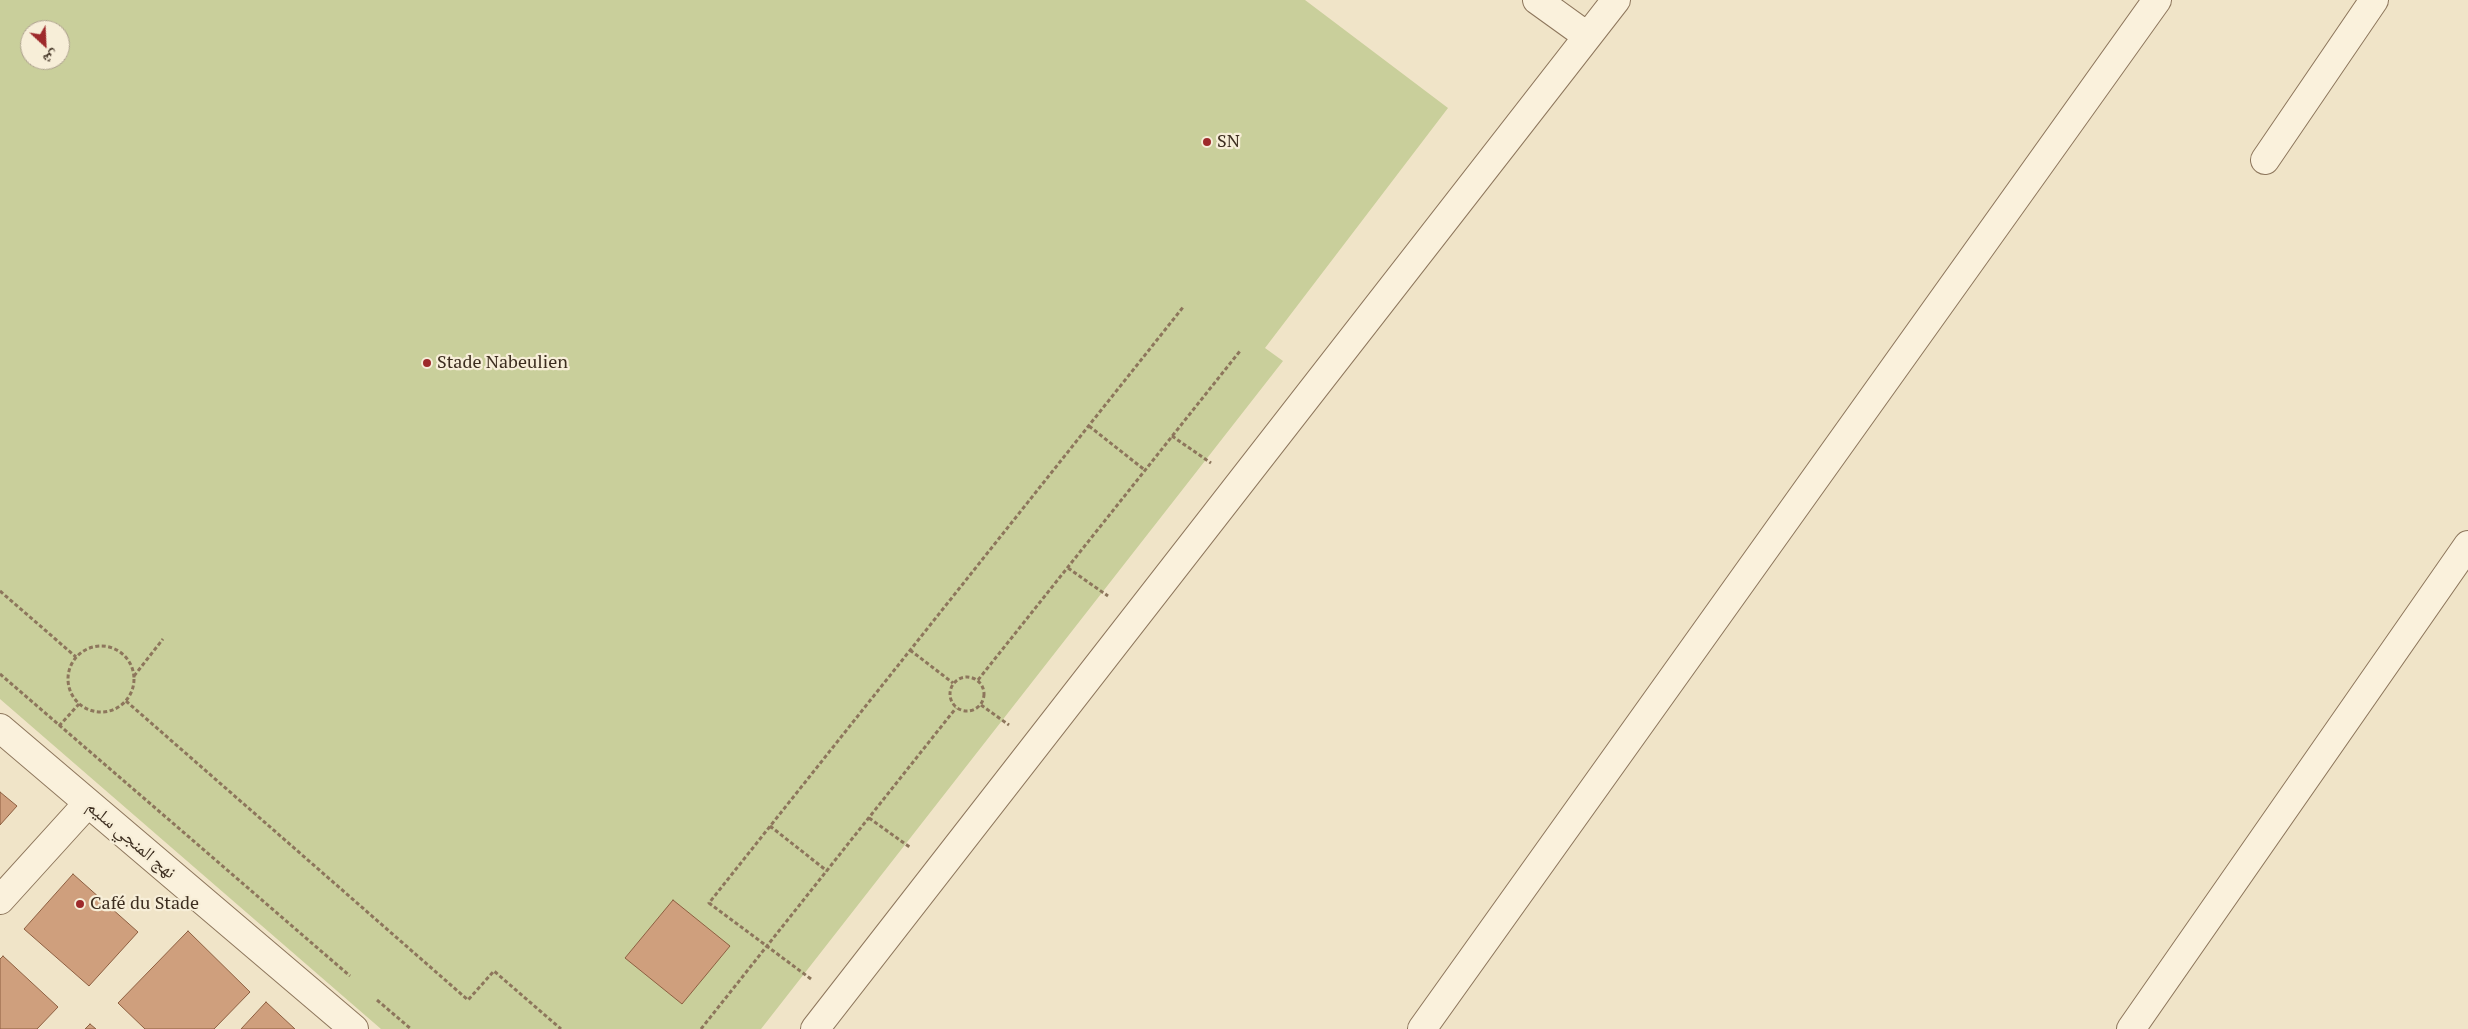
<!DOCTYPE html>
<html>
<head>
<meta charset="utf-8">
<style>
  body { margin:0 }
  #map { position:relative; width:2468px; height:1029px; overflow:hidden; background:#f0e4c8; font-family:"PT Serif","Noto Naskh Arabic",serif }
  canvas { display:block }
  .north { position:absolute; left:20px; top:20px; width:50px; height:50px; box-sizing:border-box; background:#f7eed8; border:1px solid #ada18e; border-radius:50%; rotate:155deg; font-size:14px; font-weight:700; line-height:20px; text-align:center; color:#3d2e20 }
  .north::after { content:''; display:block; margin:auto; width:18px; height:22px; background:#9e2a2b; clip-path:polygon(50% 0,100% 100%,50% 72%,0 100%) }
</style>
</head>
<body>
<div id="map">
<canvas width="2468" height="1029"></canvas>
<div class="north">ش</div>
</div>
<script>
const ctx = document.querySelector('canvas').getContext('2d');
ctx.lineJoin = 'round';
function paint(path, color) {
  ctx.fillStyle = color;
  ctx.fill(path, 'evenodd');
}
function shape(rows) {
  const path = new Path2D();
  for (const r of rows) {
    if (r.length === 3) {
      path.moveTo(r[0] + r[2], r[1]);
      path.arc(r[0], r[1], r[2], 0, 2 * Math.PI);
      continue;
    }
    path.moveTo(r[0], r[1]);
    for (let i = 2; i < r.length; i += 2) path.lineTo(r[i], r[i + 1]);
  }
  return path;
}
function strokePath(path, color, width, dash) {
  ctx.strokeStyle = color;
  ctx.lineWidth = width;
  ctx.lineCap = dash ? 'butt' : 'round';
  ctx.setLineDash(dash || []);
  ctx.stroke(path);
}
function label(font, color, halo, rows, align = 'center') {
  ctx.font = font + ' "PT Serif","Noto Naskh Arabic",serif';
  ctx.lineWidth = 4.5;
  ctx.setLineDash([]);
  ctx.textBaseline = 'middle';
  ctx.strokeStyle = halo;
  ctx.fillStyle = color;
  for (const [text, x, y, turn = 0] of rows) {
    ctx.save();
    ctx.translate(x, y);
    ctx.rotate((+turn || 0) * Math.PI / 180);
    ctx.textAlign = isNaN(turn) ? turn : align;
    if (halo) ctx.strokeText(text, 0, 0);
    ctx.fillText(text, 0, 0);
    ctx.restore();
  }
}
const green = shape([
  [0,0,1305,0,1448,108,1265,348,1283,361,761,1029,381,1029,0,699],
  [30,30,60,30,60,60,30,60]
]);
const building = shape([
  [0,792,17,806,0,825,0,792],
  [73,874,138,932,89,986,24,929,73,874],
  [673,900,730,946,682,1004,625,958,673,900],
  [188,931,250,992,214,1029,145,1029,118,1003,188,931],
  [3,956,58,1007,37,1029,0,1029,0,959,3,956],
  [266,1002,295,1029,241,1029,266,1002],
  [90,1024,96,1029,85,1029,90,1024]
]);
const path = shape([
  [1089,426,1146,471],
  [1172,436,1211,463],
  [1068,568,1108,596],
  [0,591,76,657],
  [101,679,33],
  [910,650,953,683],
  [0,674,350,976],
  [134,676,163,639],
  [967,694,17],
  [978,680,1240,351],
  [126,701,468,1000,494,971,561,1029],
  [981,705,1009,725],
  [59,726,79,704],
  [869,818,911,848],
  [770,826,827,871],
  [811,979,709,903,1184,306],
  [377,1000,411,1029],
  [701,1029,956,708]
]);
const minor = shape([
  [1537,0,1587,36],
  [2265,160,2374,0],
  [0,728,354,1029],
  [0,900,88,803],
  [815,1029,1616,0],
  [1422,1029,2157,0],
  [2131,1029,2468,545]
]);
const markers = [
  [1207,142,5,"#9e2a2b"],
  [427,363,5,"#9e2a2b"],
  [80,904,5,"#9e2a2b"]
];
const poiNames = [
  ["SN",1217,142],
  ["Stade Nabeulien",437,363],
  ["Café du Stade",90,904]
];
const streetNames = [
  ["نهج المنجي سليم",131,840,40]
];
paint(green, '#c9cf9b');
paint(building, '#cf9f7d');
strokePath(building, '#8d5f41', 1);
strokePath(minor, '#8d765c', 30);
strokePath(path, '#8d765c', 3, [4, 2.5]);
strokePath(minor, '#faf1dc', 28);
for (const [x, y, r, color] of markers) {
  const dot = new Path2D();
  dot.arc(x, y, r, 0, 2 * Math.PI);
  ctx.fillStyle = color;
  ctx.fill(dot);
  strokePath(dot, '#f7eed8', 2);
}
label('18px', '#3d2e20', '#f7eed8', poiNames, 'left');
label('18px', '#3d2e20', '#f7eed8', streetNames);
</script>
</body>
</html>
